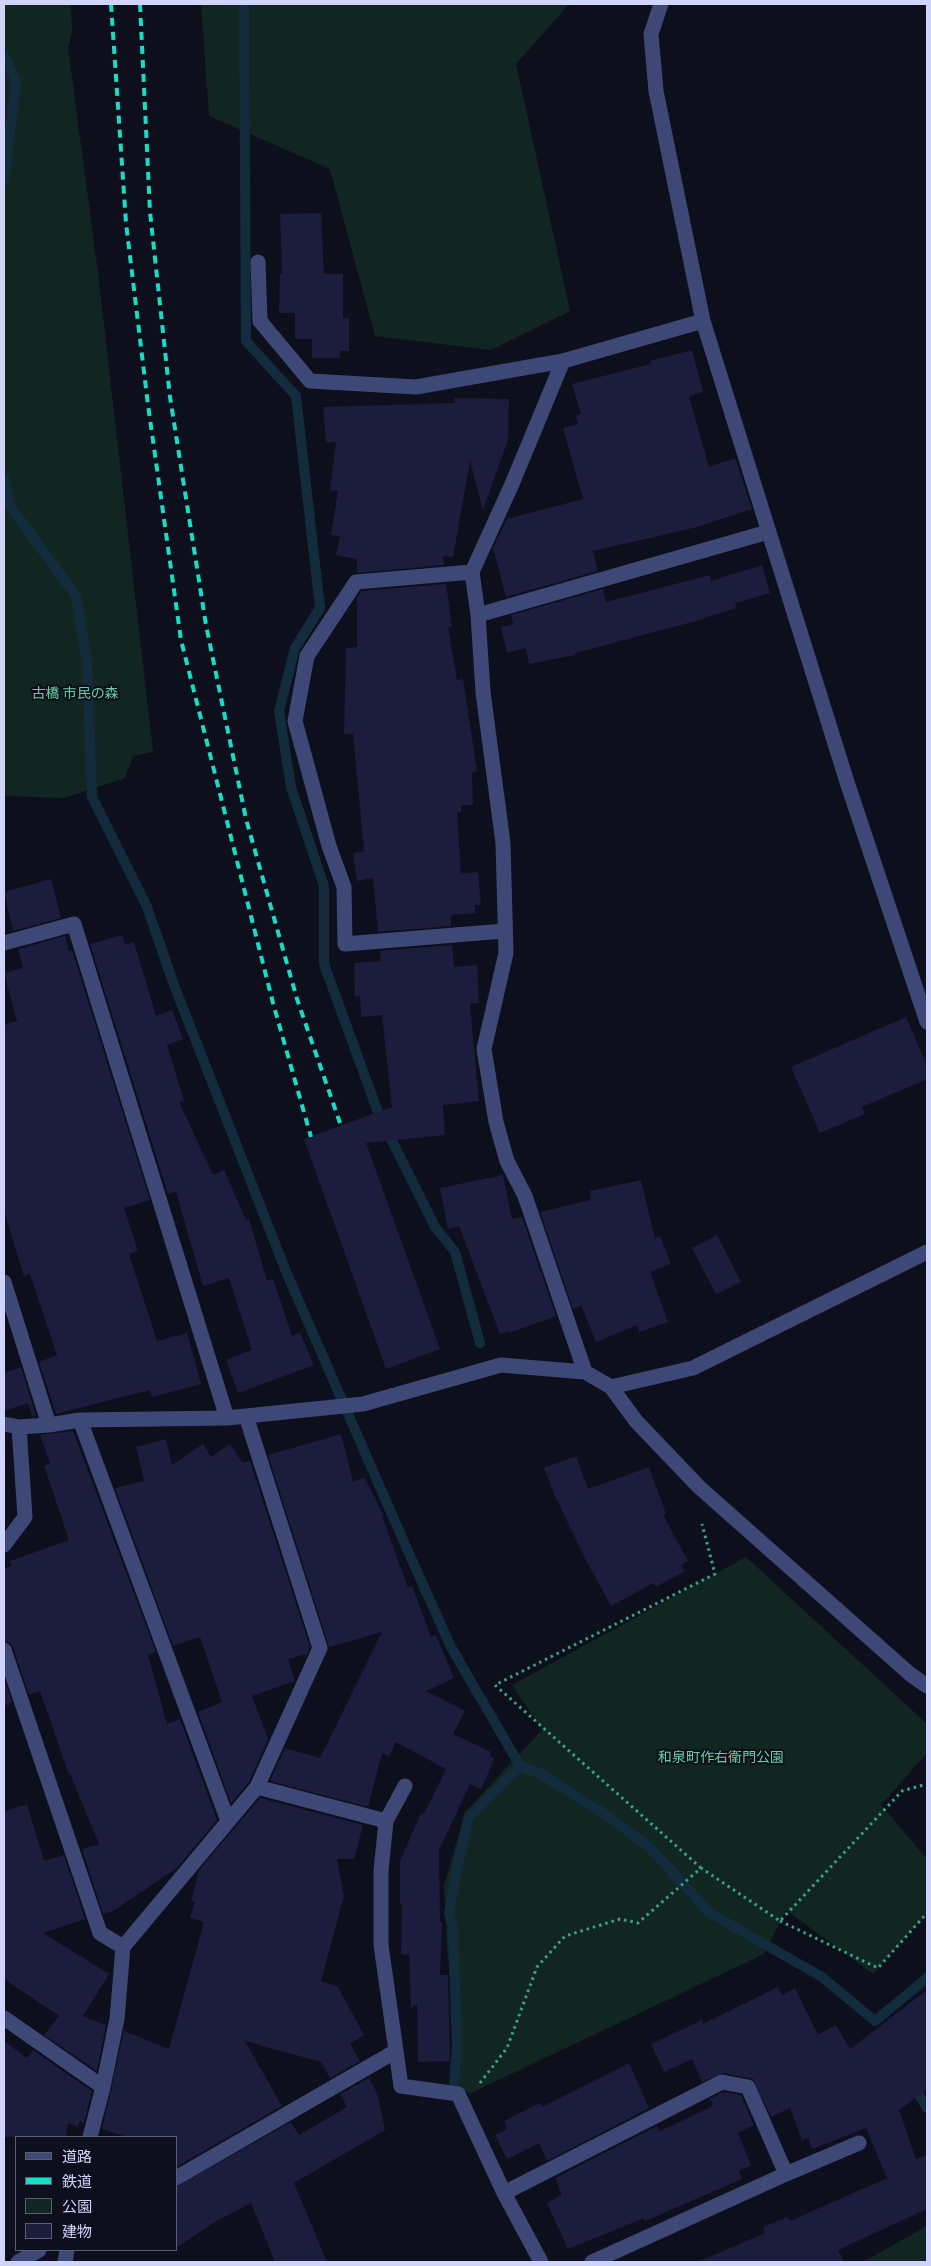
<!DOCTYPE html>
<html>
<head>
<meta charset="utf-8">
<style>
  body { margin:0 }
  #map { position:relative; width:931px; height:2266px; overflow:hidden; background:#0e0f1d; font-family:"Noto Sans","Noto Sans JP",sans-serif }
  canvas { display:block }
  .frame { position:absolute; inset:0; border:5px solid #d0d3fa; pointer-events:none }
  .legend { position:absolute; left:15px; top:2136px; width:162px; height:115px; box-sizing:border-box; background:#0e0f1d; border:1px solid #5c5d75; margin:0; padding:6px 9px; list-style:none; font-size:15px; color:#d0d3fa }
  .legend li { display:flex; align-items:center; gap:10px; height:25px }
  .legend b { width:25px; border:1px solid #5c5d75 }
</style>
</head>
<body>
<div id="map">
<canvas width="931" height="2266"></canvas>
<div class="frame"></div>
<ul class="legend">
<li><b style="height:6px;background:#3e4877"></b>道路</li>
<li><b style="height:6px;background:#19dcc7"></b>鉄道</li>
<li><b style="height:14px;background:#122621"></b>公園</li>
<li><b style="height:14px;background:#1c1c3c"></b>建物</li>
</ul>
</div>
<script>
const ctx = document.querySelector('canvas').getContext('2d');
ctx.lineJoin = 'round';
function paint(path, color) {
  ctx.fillStyle = color;
  ctx.fill(path, 'evenodd');
}
function shape(rows) {
  const path = new Path2D();
  for (const r of rows) {
    path.moveTo(r[0], r[1]);
    for (let i = 2; i < r.length; i += 2) path.lineTo(r[i], r[i + 1]);
  }
  return path;
}
function strokePath(path, color, width, dash) {
  ctx.strokeStyle = color;
  ctx.lineWidth = width;
  ctx.lineCap = dash ? 'butt' : 'round';
  ctx.setLineDash(dash || []);
  ctx.stroke(path);
}
function label(font, color, halo, rows, align = 'center') {
  ctx.font = font + ' "Noto Sans","Noto Sans JP",sans-serif';
  ctx.lineWidth = 4;
  ctx.setLineDash([]);
  ctx.textBaseline = 'middle';
  ctx.strokeStyle = halo;
  ctx.fillStyle = color;
  for (const [text, x, y, turn = 0] of rows) {
    ctx.save();
    ctx.translate(x, y);
    ctx.rotate((+turn || 0) * Math.PI / 180);
    ctx.textAlign = isNaN(turn) ? turn : align;
    if (halo) ctx.strokeText(text, 0, 0);
    ctx.fillText(text, 0, 0);
    ctx.restore();
  }
}
const green = shape([
  [4,4,71,4,72,32,68,48,98,273,153,752,133,756,125,778,64,798,4,796],
  [201,4,569,4,516,64,570,311,491,350,375,336,330,169,209,116],
  [746,1557,927,1724,927,1753,881,1805,927,1859,927,1913,873,1974,786,1910,764,1954,471,2093,450,2087,453,2052,452,2002,447,1946,444,1886,465,1812,542,1730,512,1685],
  [927,2226,927,2262,862,2262,865,2261]
]);
const stream = shape([
  [244,4,246,341,296,396,320,608,295,648,279,711,291,787,324,886,324,964,379,1115,435,1227,455,1252,480,1343],
  [4,55,16,81,4,179],
  [4,478,10,506,76,596,87,662,92,797,147,907,174,985,287,1274,411,1558,451,1647,520,1766,541,1774,606,1815,648,1846,710,1913,822,1977,875,2021,927,1978],
  [454,2083,457,2047,453,1927,449,1914,456,1873,469,1817,520,1766],
  [912,2083,927,2108]
]);
const building = shape([
  [321,213,324,274,343,274,343,318,349,318,349,351,340,351,340,358,312,358,312,339,295,339,295,313,279,313,280,274,282,274,280,214],
  [692,350,703,392,689,396,709,467,735,458,752,509,697,527,593,551,598,571,506,597,493,548,507,519,583,499,563,428,578,424,575,415,581,414,572,384,651,364,650,361],
  [454,398,509,399,508,440,483,510,470,461,453,557,443,556,444,565,357,573,357,559,336,555,340,536,331,535,338,491,330,490,336,442,326,443,323,407,455,403],
  [762,565,770,593,735,603,736,608,696,621,575,653,575,655,529,664,526,648,507,653,501,627,513,624,511,615,603,589,606,602,710,575,711,581],
  [446,584,452,627,448,627,457,680,463,679,477,771,472,772,473,805,461,805,461,812,457,812,461,874,478,872,481,905,475,905,475,913,451,915,451,926,378,932,373,878,357,881,353,853,364,851,353,734,344,734,346,648,357,647,357,598,361,591],
  [51,879,61,918,13,931,4,892],
  [122,935,125,945,134,942,156,1016,172,1010,183,1039,167,1045,184,1100,179,1102,213,1175,224,1170,246,1220,249,1219,267,1281,273,1279,292,1336,300,1333,314,1365,238,1393,226,1360,252,1350,229,1278,203,1286,176,1192,168,1194,90,944],
  [65,936,69,951,72,950,150,1200,124,1208,138,1251,129,1254,157,1341,187,1333,201,1384,152,1397,150,1390,56,1414,39,1362,57,1355,30,1274,24,1276,4,1211,4,1025,17,1021,4,973,23,968,18,949],
  [452,945,454,967,477,965,479,1003,470,1004,479,1101,443,1105,445,1135,366,1143,440,1349,386,1369,304,1139,392,1107,382,1015,361,1017,360,996,355,997,354,963,381,961,380,951],
  [906,1017,927,1066,927,1079,862,1107,865,1114,820,1133,791,1067],
  [503,1175,512,1219,522,1217,556,1316,509,1333,509,1331,500,1334,459,1226,448,1229,440,1188],
  [641,1180,655,1238,660,1236,671,1264,650,1272,668,1322,639,1332,637,1325,596,1342,581,1305,573,1309,540,1212,591,1200,590,1191],
  [717,1235,741,1282,716,1294,692,1248],
  [21,1367,36,1416,33,1417,28,1403,4,1411,4,1373],
  [73,1431,156,1652,148,1655,167,1724,180,1719,217,1820,177,1868,113,1911,103,1914,82,1849,99,1844,70,1774,69,1775,40,1691,29,1695,13,1647,10,1643,4,1641,4,1569,12,1566,10,1561,69,1540,44,1466,50,1463,40,1435],
  [341,1434,353,1482,364,1477,384,1516,382,1516,408,1588,412,1586,431,1637,436,1635,454,1678,426,1691,465,1711,453,1734,491,1752,490,1756,495,1758,481,1789,470,1784,439,1850,440,1922,442,1922,440,1975,448,1975,450,2061,418,2062,417,2004,411,2008,409,1955,401,1954,402,1903,400,1904,400,1861,421,1813,424,1814,446,1769,396,1742,389,1756,382,1753,368,1807,270,1781,285,1748,320,1758,382,1632,329,1647,268,1455],
  [166,1439,172,1465,203,1444,211,1457,230,1444,243,1463,250,1461,310,1647,307,1654,288,1659,295,1681,252,1696,268,1739,249,1782,231,1803,198,1712,222,1702,200,1637,173,1646,115,1488,144,1481,136,1447],
  [576,1456,588,1489,649,1467,666,1514,663,1515,688,1561,681,1565,685,1571,656,1587,654,1583,611,1606,586,1560,555,1496,544,1468],
  [4,1678,12,1702,4,1706],
  [260,1798,363,1825,354,1859,337,1859,344,1896,321,1981,338,1987,364,2035,350,2044,360,2061,330,2078,321,2062,245,2041,282,2106,176,2167,176,2137,127,2137,102,2129,124,2031,169,2049,204,1922,190,1918,195,1902,191,1901,199,1870],
  [27,1804,44,1861,64,1855,85,1919,43,1933,109,1974,83,2016,106,2025,97,2071,44,2035,59,2016,4,1979,4,1812],
  [778,1987,782,1995,795,1988,818,2035,836,2025,850,2049,927,1990,927,2089,899,2110,916,2159,927,2155,927,2209,838,2250,844,2262,698,2262,765,2233,763,2227,788,2217,790,2221,887,2178,866,2128,812,2149,808,2138,802,2140,790,2108,771,2117,753,2079,723,2073,702,2082,692,2059,664,2072,651,2044,702,2020,703,2024],
  [4,2041,27,2058,33,2050,92,2091,84,2123,80,2121,78,2127,68,2123,66,2137,4,2137],
  [629,2063,649,2108,547,2161,539,2143,507,2159,495,2135,507,2129,504,2121,540,2103,542,2107],
  [369,2078,378,2096,385,2130,294,2183,327,2262,275,2262,251,2203,213,2223,176,2248,176,2187,291,2122,299,2135,347,2107,340,2094],
  [723,2092,741,2095,754,2125,738,2133,751,2165,739,2171,742,2179,645,2221,644,2218,568,2249,547,2203,562,2195,555,2178,657,2126,660,2131,713,2106,710,2099]
]);
const path = shape([
  [701,1868,495,1685,715,1574,702,1524],
  [780,1921,878,1968,927,1913],
  [480,2083,507,2048,537,1967,565,1936,620,1919,638,1923,701,1868,780,1921,902,1791,927,1784]
]);
const minor = shape([
  [661,4,651,34,656,91,703,321,847,782,927,1022],
  [258,262,260,321,310,381,416,387,563,361],
  [472,572,356,582,307,656,295,721,329,846,344,887,345,944,504,931],
  [478,615,768,532],
  [4,943,74,924,227,1418],
  [4,1282,49,1425],
  [585,1372,525,1196,507,1161,496,1122,484,1049,506,953,503,843,483,692,478,615,472,572,512,484,563,361,703,321],
  [611,1387,693,1368,927,1252],
  [80,1420,228,1821],
  [4,1424,19,1427,49,1425,80,1420,227,1418,363,1404,501,1365,585,1372,611,1387,636,1421,699,1487,910,1674,927,1686],
  [4,1545,25,1517,19,1427],
  [4,1650,100,1933,123,1947],
  [405,1786,386,1821,381,1871,381,1945,401,2086,458,2094,504,2193,541,2262],
  [257,1787,386,1821],
  [4,2018,103,2087],
  [90,2137,103,2087,117,2019,123,1947,257,1787,320,1648,246,1416],
  [176,2178,396,2051],
  [504,2193,722,2082,748,2087,786,2174],
  [18,2262,39,2250],
  [65,2262,67,2250],
  [592,2262,786,2174,859,2143]
]);
const rail = shape([
  [111,4,126,223,148,405,181,640,273,1003,311,1137],
  [140,4,150,212,170,397,206,625,246,819,297,999,340,1123]
]);
const parkNames = [
  ["古橋 市民の森",75,694],
  ["和泉町作右衛門公園",721,1758]
];
paint(green, '#122621');
strokePath(stream, '#122c3d', 10);
paint(building, '#1c1c3c');
strokePath(path, '#3ba387', 3, [2.5, 4]);
strokePath(minor, '#3e4877', 15);
strokePath(rail, '#19dcc7', 4, [8, 6]);
label('14px', '#65d09f', '#0e0f1d', parkNames);
</script>
</body>
</html>
